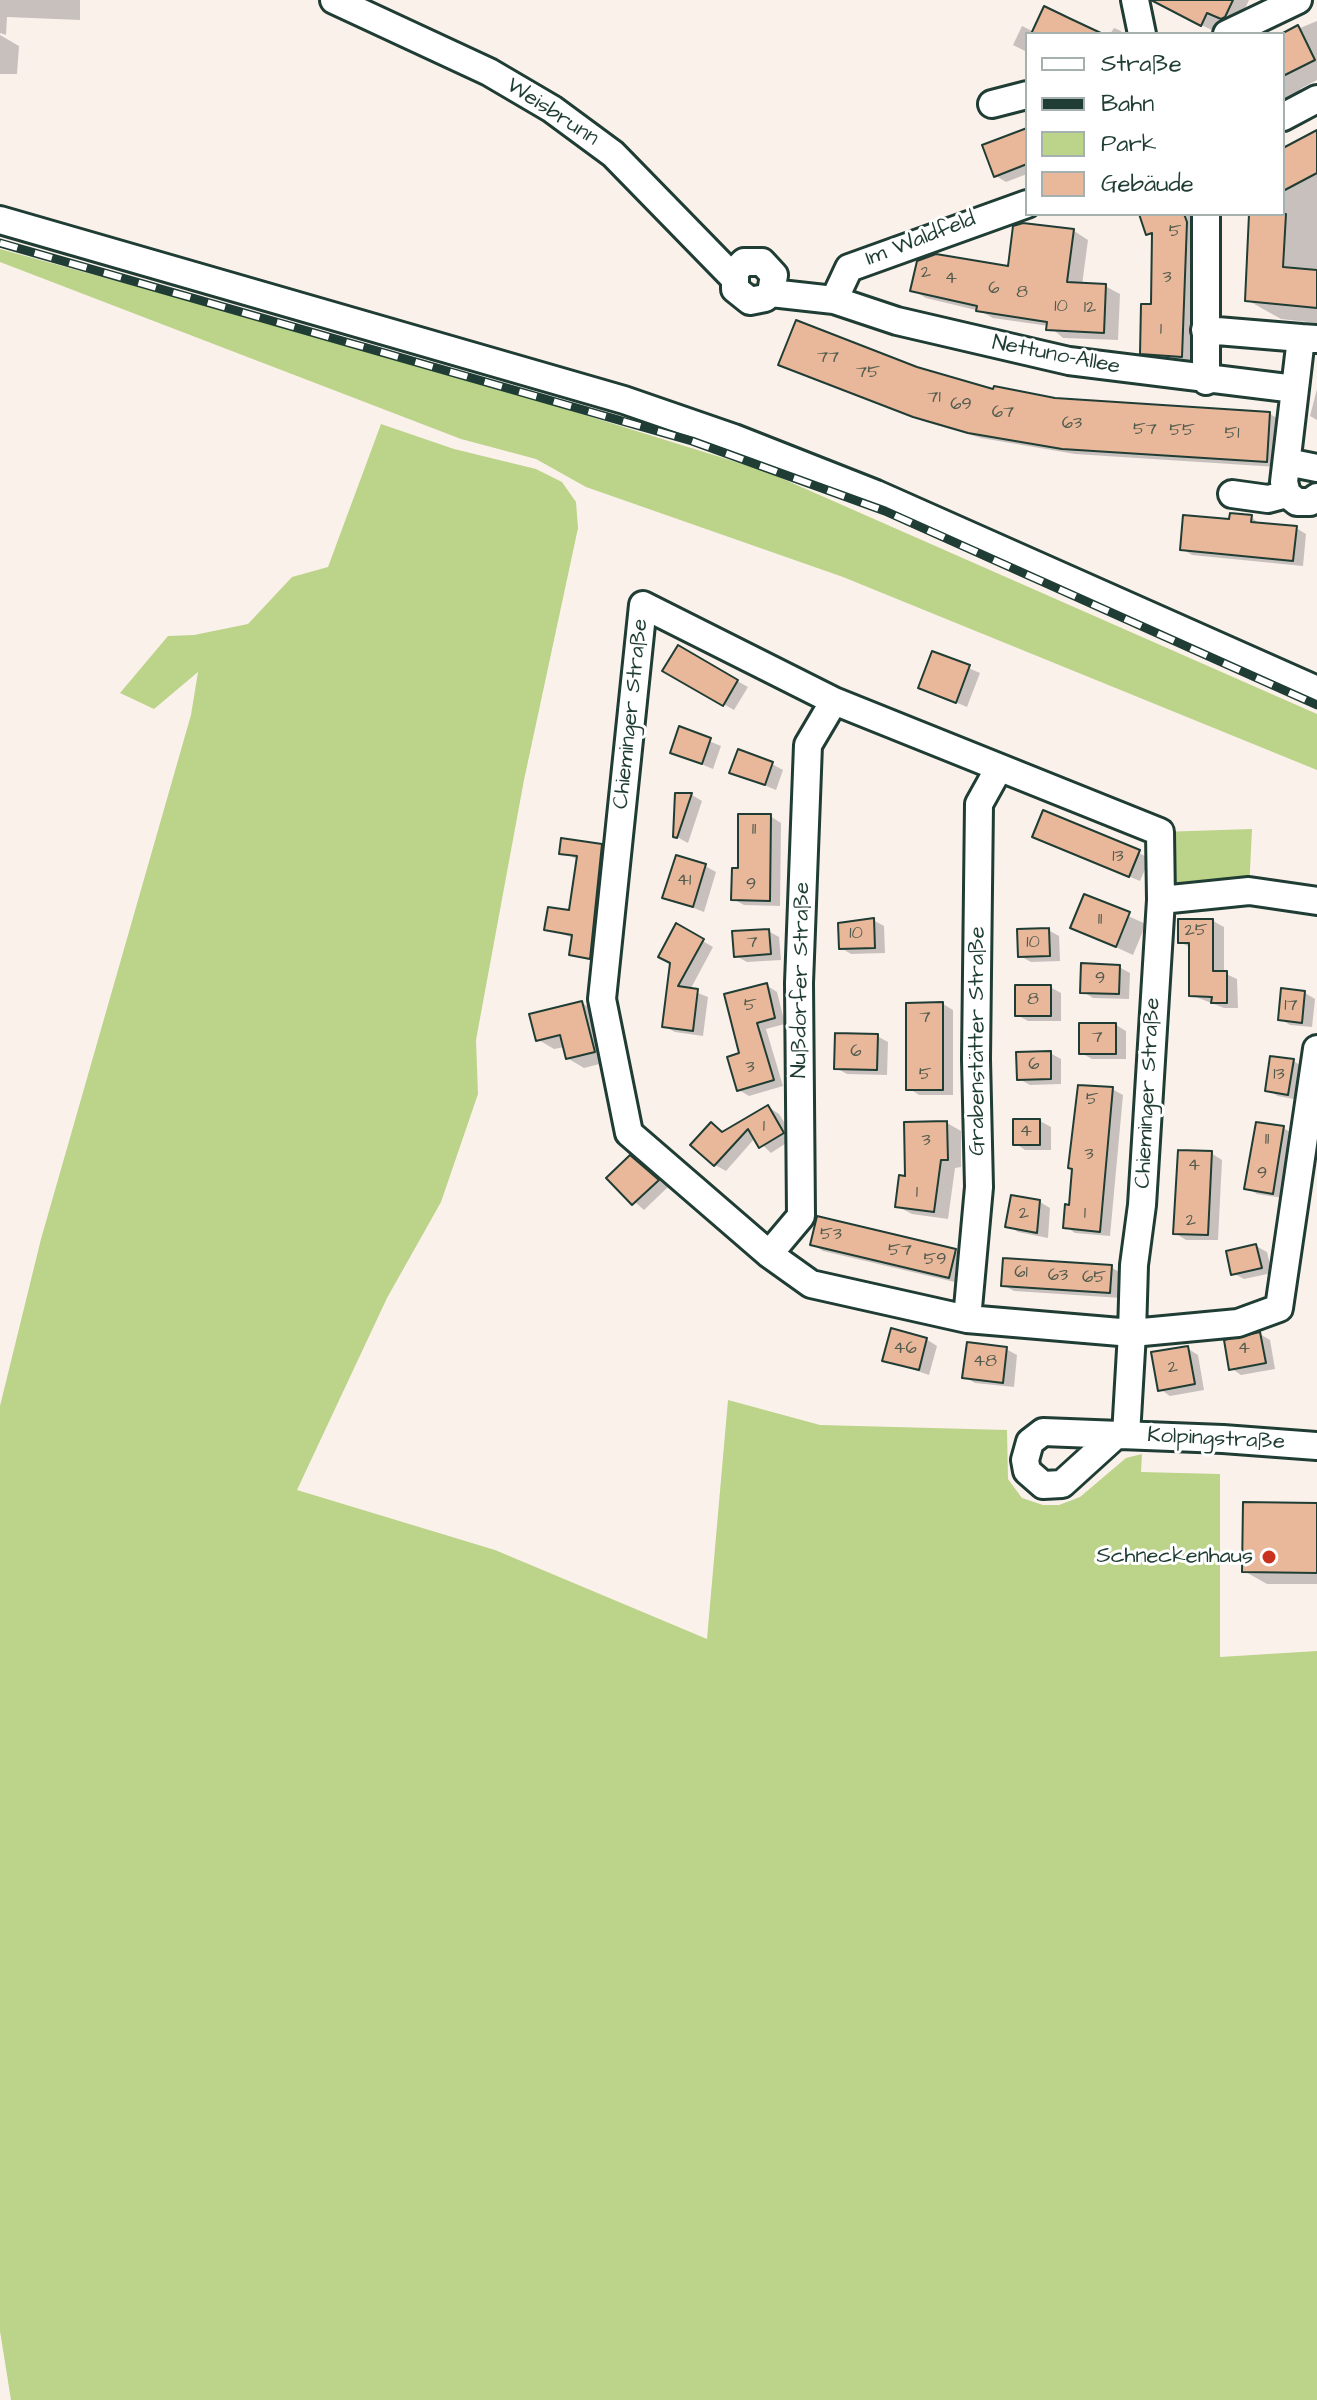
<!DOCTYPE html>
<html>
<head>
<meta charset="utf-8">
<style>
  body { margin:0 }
  #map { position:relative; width:1317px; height:2400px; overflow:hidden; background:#fbf1eb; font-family:"Architects Daughter",sans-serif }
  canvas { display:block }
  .legend { position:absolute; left:1025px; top:32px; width:260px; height:184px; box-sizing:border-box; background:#fff; border:2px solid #a5b1ae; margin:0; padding:10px 14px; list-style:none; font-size:24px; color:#1f3d34 }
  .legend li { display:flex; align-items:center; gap:16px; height:40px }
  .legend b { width:40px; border:2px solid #a5b1ae }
</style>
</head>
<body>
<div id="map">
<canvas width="1317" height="2400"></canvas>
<ul class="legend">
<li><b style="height:10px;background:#fff"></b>Straße</li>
<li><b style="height:10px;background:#1f3d34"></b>Bahn</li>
<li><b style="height:22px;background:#bcd38a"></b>Park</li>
<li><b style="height:22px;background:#e9b79a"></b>Gebäude</li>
</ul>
</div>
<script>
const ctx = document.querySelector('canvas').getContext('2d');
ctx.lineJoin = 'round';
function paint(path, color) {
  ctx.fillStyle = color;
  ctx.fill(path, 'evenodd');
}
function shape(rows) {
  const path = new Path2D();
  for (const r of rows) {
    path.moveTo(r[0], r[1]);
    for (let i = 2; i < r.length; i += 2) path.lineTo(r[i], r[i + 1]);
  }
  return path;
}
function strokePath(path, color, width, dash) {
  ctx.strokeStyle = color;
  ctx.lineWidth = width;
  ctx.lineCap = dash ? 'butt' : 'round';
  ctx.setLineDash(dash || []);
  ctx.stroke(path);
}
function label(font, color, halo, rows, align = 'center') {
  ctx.font = font + ' "Architects Daughter",sans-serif';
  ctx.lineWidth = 6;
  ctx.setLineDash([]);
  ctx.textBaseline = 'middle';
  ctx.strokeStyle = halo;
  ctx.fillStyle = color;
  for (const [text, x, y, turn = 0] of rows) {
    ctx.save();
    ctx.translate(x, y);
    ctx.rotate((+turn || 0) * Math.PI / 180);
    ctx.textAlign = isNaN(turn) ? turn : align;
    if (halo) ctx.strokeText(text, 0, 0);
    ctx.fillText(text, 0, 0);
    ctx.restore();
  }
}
const green = shape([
  [0,249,434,368,765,471,1317,714,1317,770,843,577,586,487,536,459,461,439,0,262],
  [381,424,454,449,536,469,562,482,576,502,578,528,524,780,476,1040,478,1094,441,1202,387,1298,297,1490,495,1550,707,1639,728,1400,820,1425,1007,1430,1008,1479,1022,1498,1043,1505,1059,1505,1080,1497,1126,1458,1142,1454,1141,1472,1220,1474,1220,1657,1317,1651,1317,2400,11,2400,0,2331,0,1406,41,1239,191,715,198,672,154,709,120,693,168,636,194,635,248,624,292,577,328,567],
  [1252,829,1249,891,1161,900,1160,832]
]);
const shadow = shape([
  [0,0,80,0,80,20,7,17,6,35,0,33],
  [1164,0,1249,0,1238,24,1220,18,1214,31,1161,6],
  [1317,21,1317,80,1300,89,1303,94,1283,103,1283,35],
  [1022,26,1034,32,1091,34,1027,34,1027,52,1013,45],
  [1114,28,1119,30,1125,34,1110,34],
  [0,35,19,46,17,74,0,74],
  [1027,130,1027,174,1006,182,996,176],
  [1317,132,1317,323,1281,319,1247,300,1251,214,1283,214,1283,150],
  [1141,214,1195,214,1196,364,1157,361,1142,353,1153,306,1154,237,1148,234],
  [1023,225,1074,231,1088,240,1082,285,1105,286,1120,294,1118,340,1063,338,1049,326,993,318,980,311,926,298,912,290,1010,269],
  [781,364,1055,400,1270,414,1280,420,1277,467,1075,454,981,438,926,422],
  [1317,389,1317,420,1310,416],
  [1251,517,1261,525,1296,528,1306,534,1303,566,1192,555,1182,549,1231,521],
  [678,648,748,687,734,710,665,671],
  [933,653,980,673,967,707,920,687],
  [680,729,721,746,713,769,672,752],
  [772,764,783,770,776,790,732,772],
  [677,795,692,795,702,801,688,843,675,836],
  [1044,813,1150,858,1140,881,1045,842],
  [770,816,781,823,780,906,744,905,733,899,740,870],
  [601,846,612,852,601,964,571,954,574,938,546,929,570,913,579,860,561,852],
  [705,866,716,872,704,912,665,897],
  [1085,897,1146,924,1133,955,1072,927],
  [873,920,884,926,885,953,851,954,841,948],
  [1213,921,1224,927,1224,973,1237,979,1238,1008,1224,1008,1191,995,1191,948,1180,942],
  [677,926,713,947,690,990,708,997,703,1036,675,1032,664,1026],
  [1048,930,1059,936,1060,961,1031,962,1020,956],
  [768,931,779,937,781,960,747,962,736,956],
  [1119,967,1130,973,1129,999,1093,998,1082,991],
  [766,985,777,992,785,1024,766,1029,783,1086,749,1096,739,1090,741,1054],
  [1050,987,1061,993,1061,1021,1028,1021,1017,1015],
  [1305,993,1315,999,1312,1027,1290,1025,1280,1019],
  [582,1003,599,1013,611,1061,584,1068,567,1058,565,1047,554,1049,537,1039],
  [943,1004,953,1010,953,1095,919,1095,908,1088],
  [1116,1025,1126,1031,1126,1059,1092,1059,1081,1053],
  [877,1036,888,1042,887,1075,847,1074,836,1068],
  [1050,1053,1061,1059,1061,1084,1030,1085,1019,1079],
  [1293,1061,1304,1067,1299,1100,1278,1096,1267,1090],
  [1112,1089,1123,1095,1110,1236,1075,1233,1065,1226],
  [768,1107,779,1114,794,1138,771,1153,755,1138,726,1171,715,1165,711,1124,725,1133],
  [1040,1121,1051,1127,1051,1150,1025,1150,1015,1143],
  [947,1123,961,1131,961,1167,955,1168,948,1219,912,1214,897,1206,907,1178],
  [1283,1128,1294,1134,1283,1198,1257,1194,1247,1188],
  [1211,1153,1222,1160,1218,1240,1186,1240,1175,1233],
  [630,1157,668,1187,644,1210,608,1178],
  [1040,1202,1050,1208,1048,1238,1018,1232,1008,1226],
  [812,1244,955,1251,966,1257,959,1283,823,1251],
  [1256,1246,1267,1252,1272,1273,1244,1279,1233,1273],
  [1111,1267,1122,1274,1121,1298,1014,1291,1003,1285],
  [1260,1334,1270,1340,1275,1369,1241,1375,1231,1368],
  [926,1339,937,1346,929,1375,885,1360],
  [1187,1348,1198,1355,1204,1390,1170,1396,1160,1389],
  [1006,1349,1017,1355,1014,1387,975,1383,965,1377],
  [1317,1505,1317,1584,1267,1584,1244,1571]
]);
const building = shape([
  [1151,0,1233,0,1225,17,1221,19,1207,13,1201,26,1151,0],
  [1044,6,1071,19,1103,34,1031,34,1044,6],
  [1298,25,1315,60,1283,76,1283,33,1298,25],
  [1027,128,1027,164,994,177,982,145,1027,128],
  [1317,130,1317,173,1283,191,1283,148,1317,130],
  [1139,214,1184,214,1187,222,1182,357,1140,354,1141,304,1151,304,1152,233,1146,235,1139,214],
  [1249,214,1286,214,1283,267,1317,270,1317,308,1245,301,1249,214],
  [1023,223,1074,229,1067,282,1106,284,1104,333,1046,330,1047,322,976,311,977,306,910,291,917,261,936,254,1008,266,1013,226,1023,223],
  [796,320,917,367,993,389,994,386,1055,398,1270,412,1267,462,1062,449,968,433,913,417,778,365,796,320],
  [1230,513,1252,515,1251,522,1297,526,1293,561,1180,550,1183,515,1229,519,1230,513],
  [678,645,738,680,723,706,662,671,678,645],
  [932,651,970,665,956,703,918,688,932,651],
  [679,726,711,738,702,764,670,753,679,726],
  [738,749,773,762,765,785,729,773,738,749],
  [675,793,692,793,677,838,673,837,675,793],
  [1043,810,1140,850,1129,877,1032,837,1043,810],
  [738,814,771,814,770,901,731,900,732,868,738,868,738,814],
  [561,838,602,844,590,959,569,955,572,935,544,930,548,907,569,910,577,856,559,854,561,838],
  [676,855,706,864,693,907,662,898,676,855],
  [1084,894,1130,912,1116,947,1070,928,1084,894],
  [874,918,875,948,839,949,838,923,874,918],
  [1178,919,1213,919,1213,971,1227,971,1227,1003,1211,1003,1212,997,1189,996,1189,943,1178,943,1178,919],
  [676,923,704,939,678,986,698,989,693,1031,662,1027,670,963,658,957,676,923],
  [1049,928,1050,956,1018,957,1017,929,1049,928],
  [769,929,771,954,734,957,732,931,769,929],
  [1081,963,1120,965,1119,994,1080,993,1081,963],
  [767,983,775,1018,757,1023,774,1080,737,1091,727,1057,739,1053,724,994,767,983],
  [1015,985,1051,985,1051,1016,1015,1016,1015,985],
  [1281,988,1305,991,1302,1023,1278,1020,1281,988],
  [582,1001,595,1052,566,1059,560,1035,536,1041,529,1014,582,1001],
  [943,1002,943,1090,906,1090,906,1003,943,1002],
  [1079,1023,1116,1023,1116,1054,1079,1054,1079,1023],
  [835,1033,878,1034,877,1070,834,1069,835,1033],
  [1051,1051,1051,1079,1017,1080,1016,1052,1051,1051],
  [1270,1056,1294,1059,1288,1095,1265,1091,1270,1056],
  [1078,1085,1113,1087,1100,1232,1063,1228,1065,1204,1069,1205,1072,1169,1068,1168,1078,1085],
  [768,1105,784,1133,759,1148,748,1129,714,1166,690,1145,711,1122,722,1132,768,1105],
  [1013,1119,1040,1119,1040,1145,1013,1145,1013,1119],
  [947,1121,948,1160,941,1160,934,1212,895,1207,899,1175,905,1176,904,1122,947,1121],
  [1256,1122,1284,1126,1273,1194,1244,1189,1256,1122],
  [1178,1150,1212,1151,1208,1235,1173,1234,1178,1150],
  [630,1155,659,1180,632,1205,606,1178,630,1155],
  [1011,1195,1040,1200,1037,1233,1005,1227,1011,1195],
  [817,1216,956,1249,949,1278,810,1245,817,1216],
  [1256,1244,1262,1268,1231,1275,1226,1251,1256,1244],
  [1003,1258,1112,1265,1110,1293,1001,1286,1003,1258],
  [891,1328,927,1338,919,1370,882,1361,891,1328],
  [1260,1332,1266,1363,1229,1370,1224,1340,1260,1332],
  [967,1342,1007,1347,1003,1383,962,1378,967,1342],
  [1188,1346,1195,1384,1158,1391,1151,1352,1188,1346],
  [1243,1502,1317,1503,1317,1573,1242,1572,1243,1502]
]);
const minor = shape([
  [334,0,489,72,552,109,613,154,733,277],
  [1135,0,1142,34],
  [1227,34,1298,0],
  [992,104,1027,95],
  [1283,117,1317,99],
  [0,220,624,400,734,438,876,494,1317,690],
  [771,293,774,275,762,262,744,262,735,271,735,289,750,301,765,298,771,293,834,300,897,321,1069,361,1295,389],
  [834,300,849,268,1027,204],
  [1205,330,1301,338],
  [1317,339,1301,338,1284,482,1287,494,1297,502,1310,502,1317,497],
  [1206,381,1206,214],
  [1287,462,1317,468],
  [1232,494,1268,499,1287,494],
  [1161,900,1249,891,1317,901],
  [769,1254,801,1216,799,983,808,745,834,701],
  [967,1319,979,1187,976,1059,979,804,999,768],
  [1116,1435,1062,1484,1043,1485,1027,1471,1025,1460,1030,1442,1043,1432,1223,1439,1317,1446],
  [1126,1435,1132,1333,1134,1265,1142,1205,1161,900,1160,832,834,701,643,605,602,999,629,1133,769,1254,811,1284,967,1319,1132,1333,1238,1323,1279,1308,1317,1049]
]);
const rail = shape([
  [0,243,692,441,885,511,1317,705]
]);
const markers = [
  [1269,1557,8,"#c8321e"]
];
const numberNames = [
  ["5",1175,232],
  ["2",926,273],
  ["3",1167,278],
  ["4",951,279],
  ["6",994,289],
  ["8",1022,293],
  ["10",1061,307],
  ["12",1090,308],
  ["1",1161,330],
  ["77",828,358],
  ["75",868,373],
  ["71",934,398],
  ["69",961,405],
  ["67",1003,413],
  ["63",1072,424],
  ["57",1145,430],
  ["55",1182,431],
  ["51",1232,434],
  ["11",754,830],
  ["13",1118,857],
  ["41",684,881],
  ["9",751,885],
  ["11",1100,920],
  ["25",1196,931],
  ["10",856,934],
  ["7",752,943],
  ["10",1033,943],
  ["9",1100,979],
  ["8",1033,1000],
  ["5",750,1006],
  ["17",1291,1006],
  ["7",925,1018],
  ["7",1097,1038],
  ["6",856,1052],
  ["6",1034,1065],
  ["3",750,1068],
  ["5",925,1075],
  ["13",1279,1075],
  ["5",1092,1100],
  ["1",764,1127],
  ["4",1026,1132],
  ["11",1267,1140],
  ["3",926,1141],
  ["3",1089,1155],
  ["4",1194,1166],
  ["9",1262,1174],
  ["1",917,1193],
  ["2",1024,1214],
  ["1",1085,1214],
  ["2",1191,1221],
  ["53",831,1235],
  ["57",900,1251],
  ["59",935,1260],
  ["61",1021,1273],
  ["63",1058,1276],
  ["65",1094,1278],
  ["46",905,1349],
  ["4",1244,1349],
  ["48",985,1362],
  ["2",1173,1368]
];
const streetNames = [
  ["Weisbrunn",552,113,33],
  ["Im Waldfeld",921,240,-21],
  ["Nettuno-Allee",1056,356,11],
  ["Chieminger Straße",632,714,-84],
  ["Nußdorfer Straße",802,980,-89],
  ["Grabenstätter Straße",978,1041,-90],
  ["Chieminger Straße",1149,1093,-87],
  ["Kolpingstraße",1216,1440,3]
];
const poiNames = [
  ["Schneckenhaus",1253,1557]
];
paint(green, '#bcd38a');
paint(shadow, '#0003');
paint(building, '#e9b79a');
strokePath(building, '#1f3d34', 2);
strokePath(minor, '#1f3d34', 32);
strokePath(minor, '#fff', 26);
strokePath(rail, '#1f3d34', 9);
strokePath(rail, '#fff', 6, [18]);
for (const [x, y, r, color] of markers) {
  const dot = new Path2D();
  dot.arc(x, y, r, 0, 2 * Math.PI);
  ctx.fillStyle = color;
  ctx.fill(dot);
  strokePath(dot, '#fff', 3);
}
label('18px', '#525c4e', null, numberNames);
label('22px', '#1f3d34', '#fff', streetNames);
label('22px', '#1f3d34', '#fff', poiNames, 'right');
</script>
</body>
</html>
